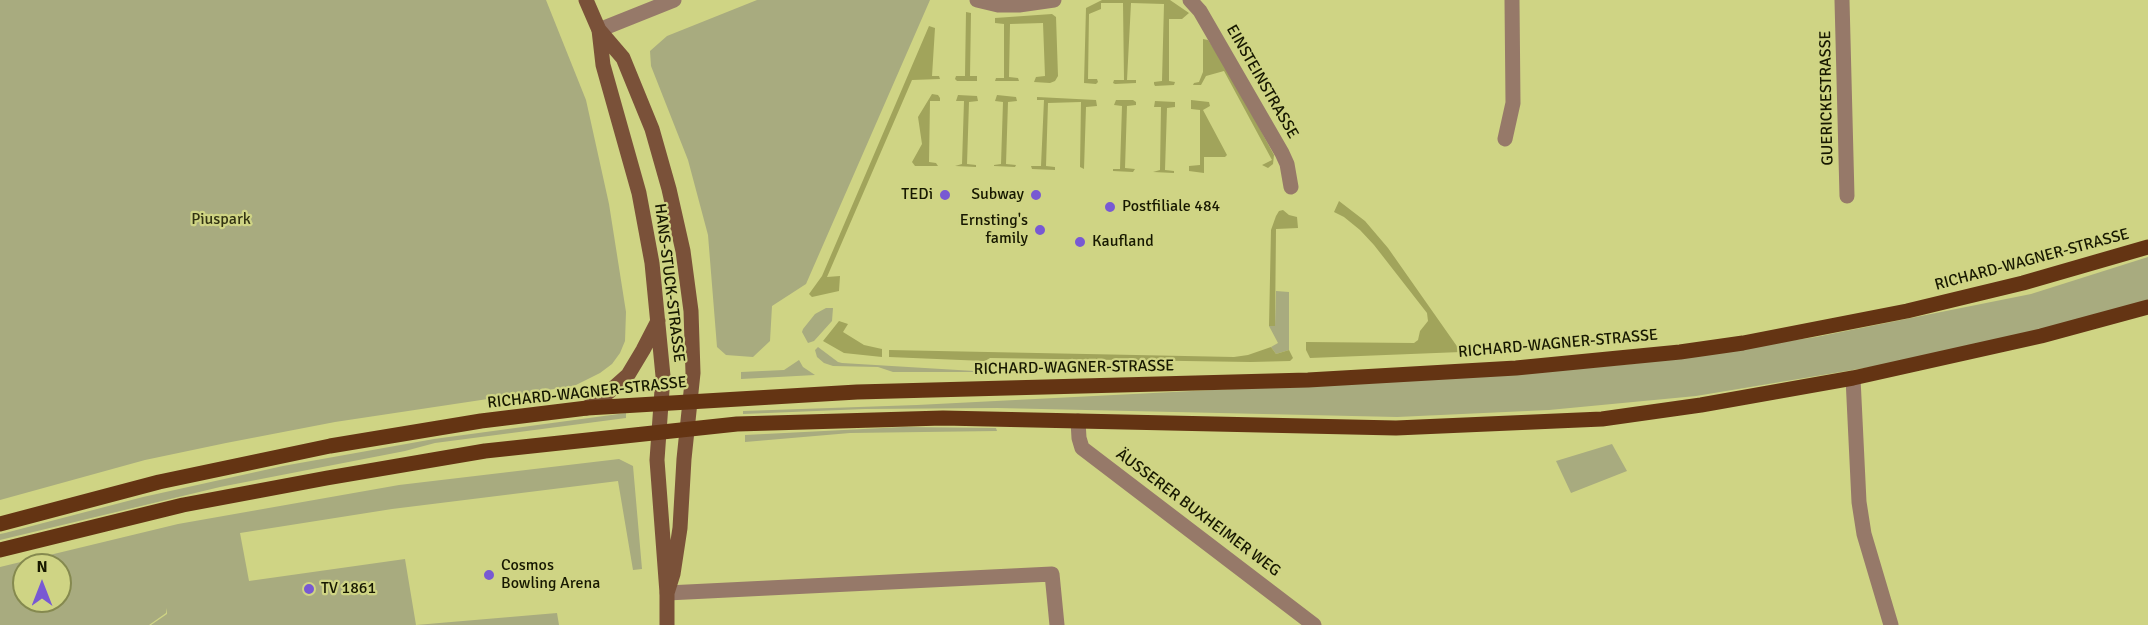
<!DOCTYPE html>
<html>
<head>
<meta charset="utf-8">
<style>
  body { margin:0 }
  #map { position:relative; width:2148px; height:625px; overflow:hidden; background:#cfd484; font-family:Signika,sans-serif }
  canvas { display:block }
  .north { position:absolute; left:12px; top:553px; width:60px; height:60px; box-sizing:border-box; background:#cfd484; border:2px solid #85894f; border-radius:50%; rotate:0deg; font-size:16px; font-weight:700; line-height:24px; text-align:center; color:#171800 }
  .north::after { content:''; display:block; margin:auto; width:21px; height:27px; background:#7859d3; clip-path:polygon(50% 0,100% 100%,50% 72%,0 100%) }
</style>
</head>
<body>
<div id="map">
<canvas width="2148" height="625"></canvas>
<div class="north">N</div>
</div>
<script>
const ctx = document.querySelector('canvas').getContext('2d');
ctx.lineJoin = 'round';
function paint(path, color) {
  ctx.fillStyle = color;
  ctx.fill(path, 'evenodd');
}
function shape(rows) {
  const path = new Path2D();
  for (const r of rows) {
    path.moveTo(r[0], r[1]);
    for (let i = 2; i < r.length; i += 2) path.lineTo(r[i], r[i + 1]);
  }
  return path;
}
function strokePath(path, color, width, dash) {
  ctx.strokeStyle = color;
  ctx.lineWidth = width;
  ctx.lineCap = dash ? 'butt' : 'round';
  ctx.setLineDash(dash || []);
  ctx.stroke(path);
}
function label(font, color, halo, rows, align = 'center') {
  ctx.font = font + ' Signika,sans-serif';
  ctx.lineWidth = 4.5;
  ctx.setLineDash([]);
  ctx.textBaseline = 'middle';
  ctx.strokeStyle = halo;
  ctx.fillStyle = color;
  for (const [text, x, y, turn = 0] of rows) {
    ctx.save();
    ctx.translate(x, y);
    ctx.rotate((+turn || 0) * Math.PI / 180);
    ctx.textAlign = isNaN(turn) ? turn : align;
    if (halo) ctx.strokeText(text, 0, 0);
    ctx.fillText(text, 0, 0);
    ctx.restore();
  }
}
const green = shape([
  [0,0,546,0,586,100,609,204,626,312,625,341,620,353,612,364,600,373,574,386,335,422,226,443,145,460,0,500],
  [757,0,930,0,806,284,772,306,770,341,753,357,726,355,717,347,708,235,688,160,651,66,650,51,667,36],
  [2148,257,2148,300,2104,314,1907,361,1696,396,1549,410,1397,417,997,408,865,409,743,414,743,411,917,405,1508,375,1631,364,1816,337,2031,294],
  [1276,291,1289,292,1289,350,1276,354,1271,347,1278,343,1269,326,1275,325],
  [826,308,833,308,832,321,814,341,808,343,802,332,803,329,815,314],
  [818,347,838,362,842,363,991,372,893,372,878,367,833,366,824,363,817,357,815,350],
  [799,360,803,367,815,375,741,379,741,372,784,370],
  [626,413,626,418,435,443,405,451,220,487,0,540,0,534,5,533,143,497,283,466,434,439],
  [903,427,996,428,997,431,850,433,745,442,745,435],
  [1612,444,1627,471,1571,493,1556,461],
  [619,459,633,466,642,569,633,570,618,481,392,509,240,533,249,581,405,559,416,625,557,613,559,625,151,625,167,614,167,608,166,613,149,625,0,625,0,567,178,524,399,485],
  [24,565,60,565,60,601,24,601]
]);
const forest = shape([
  [1102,0,1170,0,1189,13,1182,19,1169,19,1169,81,1175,82,1174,85,1155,86,1154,84,1154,82,1162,81,1164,4,1131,3,1127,80,1136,80,1136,83,1115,84,1113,83,1114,80,1124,80,1123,3,1101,3,1101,9,1089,14,1088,79,1097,79,1098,82,1096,84,1084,83,1086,8],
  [966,12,971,13,970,76,977,76,977,81,957,81,955,79,956,76,965,76],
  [1052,14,1056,17,1058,76,1055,81,1050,83,1034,82,1036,77,1045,76,1043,23,1010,24,1009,77,1018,78,1019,81,995,81,996,78,1004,78,1004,24,995,23,995,18],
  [929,26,935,28,932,76,939,76,940,79,912,80,827,277,840,276,839,291,812,297,809,294,822,276],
  [1203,39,1208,40,1228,70,1274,155,1273,164,1268,168,1262,165,1272,160,1224,71,1206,76,1201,85,1193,85,1194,83,1199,82,1203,72],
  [932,94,938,95,940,98,940,101,930,101,929,162,936,163,938,166,915,166,912,162,922,144,918,117],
  [958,95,977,96,978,101,969,102,967,164,976,165,976,167,955,166,962,164,964,101,956,101],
  [997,95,1016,97,1017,101,1008,102,1006,164,1016,165,1015,167,994,166,994,165,1001,164,1003,102,995,101],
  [1037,97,1096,100,1097,106,1086,107,1084,169,1080,167,1081,102,1048,103,1046,166,1055,167,1055,170,1032,169,1031,166,1041,166,1044,100,1037,100],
  [1116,100,1133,100,1136,102,1136,105,1127,106,1125,168,1135,169,1133,172,1113,171,1113,169,1120,169,1122,106,1114,105],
  [1191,100,1209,102,1210,106,1203,110,1227,155,1225,157,1204,157,1204,173,1189,171,1189,166,1200,165,1200,110,1191,109],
  [1155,101,1175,102,1175,107,1167,108,1165,170,1174,171,1174,173,1153,172,1160,170,1161,107,1154,107],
  [1339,201,1365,221,1388,248,1461,352,1310,358,1306,350,1306,342,1414,343,1418,340,1420,331,1428,321,1427,313,1374,245,1360,230,1344,217,1334,212],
  [1283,210,1289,215,1297,217,1298,228,1276,229,1275,326,1269,326,1271,230,1276,216,1279,211],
  [839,321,848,324,843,332,864,345,882,349,882,357,844,353,823,341],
  [1271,347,1276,354,1289,350,1293,358,1290,361,1251,362,990,358,985,361,889,357,889,350,1234,357,1248,355]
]);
const street = shape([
  [977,0,998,5,1019,5,1054,0],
  [1190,0,1200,11,1282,153,1287,164,1291,187],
  [1842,0,1847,196],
  [599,30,674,0],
  [1505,139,1513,103,1512,0],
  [1853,378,1859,502,1864,534,1891,625],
  [1078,421,1079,438,1082,448,1314,625],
  [667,593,1052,574,1057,625]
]);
const secondary = shape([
  [586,0,599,30,623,58,652,129,669,189,683,251,691,311,693,373,684,459,680,528,673,574,667,593],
  [599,30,603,65,639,193,652,263,663,376,657,460,667,593,667,625],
  [587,408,610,391,628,375,643,350,658,321]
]);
const primary = shape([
  [0,524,159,482,330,446,481,421,587,408,857,392,1308,380,1516,368,1680,352,1743,343,1907,311,2023,283,2148,247],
  [0,550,183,505,327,478,485,451,737,424,943,418,1396,428,1602,419,1701,405,1853,378,2041,336,2148,307]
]);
const markers = [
  [945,195,6,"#7859d3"],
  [1036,195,6,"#7859d3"],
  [1110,207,6,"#7859d3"],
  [1040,230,6,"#7859d3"],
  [1080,242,6,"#7859d3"],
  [489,575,6,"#7859d3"],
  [309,589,6,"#7859d3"]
];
const streetNames = [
  ["EINSTEINSTRASSE",1262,82,60],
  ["GUERICKESTRASSE",1827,98,-91],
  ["RICHARD-WAGNER-STRASSE",2032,260,-15],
  ["HANS-STUCK-STRASSE",669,283,83],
  ["RICHARD-WAGNER-STRASSE",1558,344,-5],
  ["RICHARD-WAGNER-STRASSE",1074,368,-1],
  ["RICHARD-WAGNER-STRASSE",587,393,-6],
  ["ÄUSSERER BUXHEIMER WEG",1198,513,37]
];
const poiNames = [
  ["TEDi",933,195,"right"],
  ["Subway",1024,195,"right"],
  ["Postfiliale 484",1122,207],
  ["Ernsting's",1028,221,"right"],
  ["family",1028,239,"right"],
  ["Kaufland",1092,242],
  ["Cosmos",501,566],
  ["Bowling Arena",501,584],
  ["TV 1861",321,589]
];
const parkNames = [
  ["Piuspark",221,220]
];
paint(green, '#a8ab7f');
paint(forest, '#a1a45b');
strokePath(street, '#967969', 15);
strokePath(secondary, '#7a5139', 15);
strokePath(primary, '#643413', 15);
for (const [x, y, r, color] of markers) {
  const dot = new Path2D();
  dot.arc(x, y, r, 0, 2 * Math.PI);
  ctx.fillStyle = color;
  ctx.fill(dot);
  strokePath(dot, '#cfd484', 2);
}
label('16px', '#171800', '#cfd484', streetNames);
label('16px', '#171800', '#cfd484', poiNames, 'left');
label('16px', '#323312', '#cfd484', parkNames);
</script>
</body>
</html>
